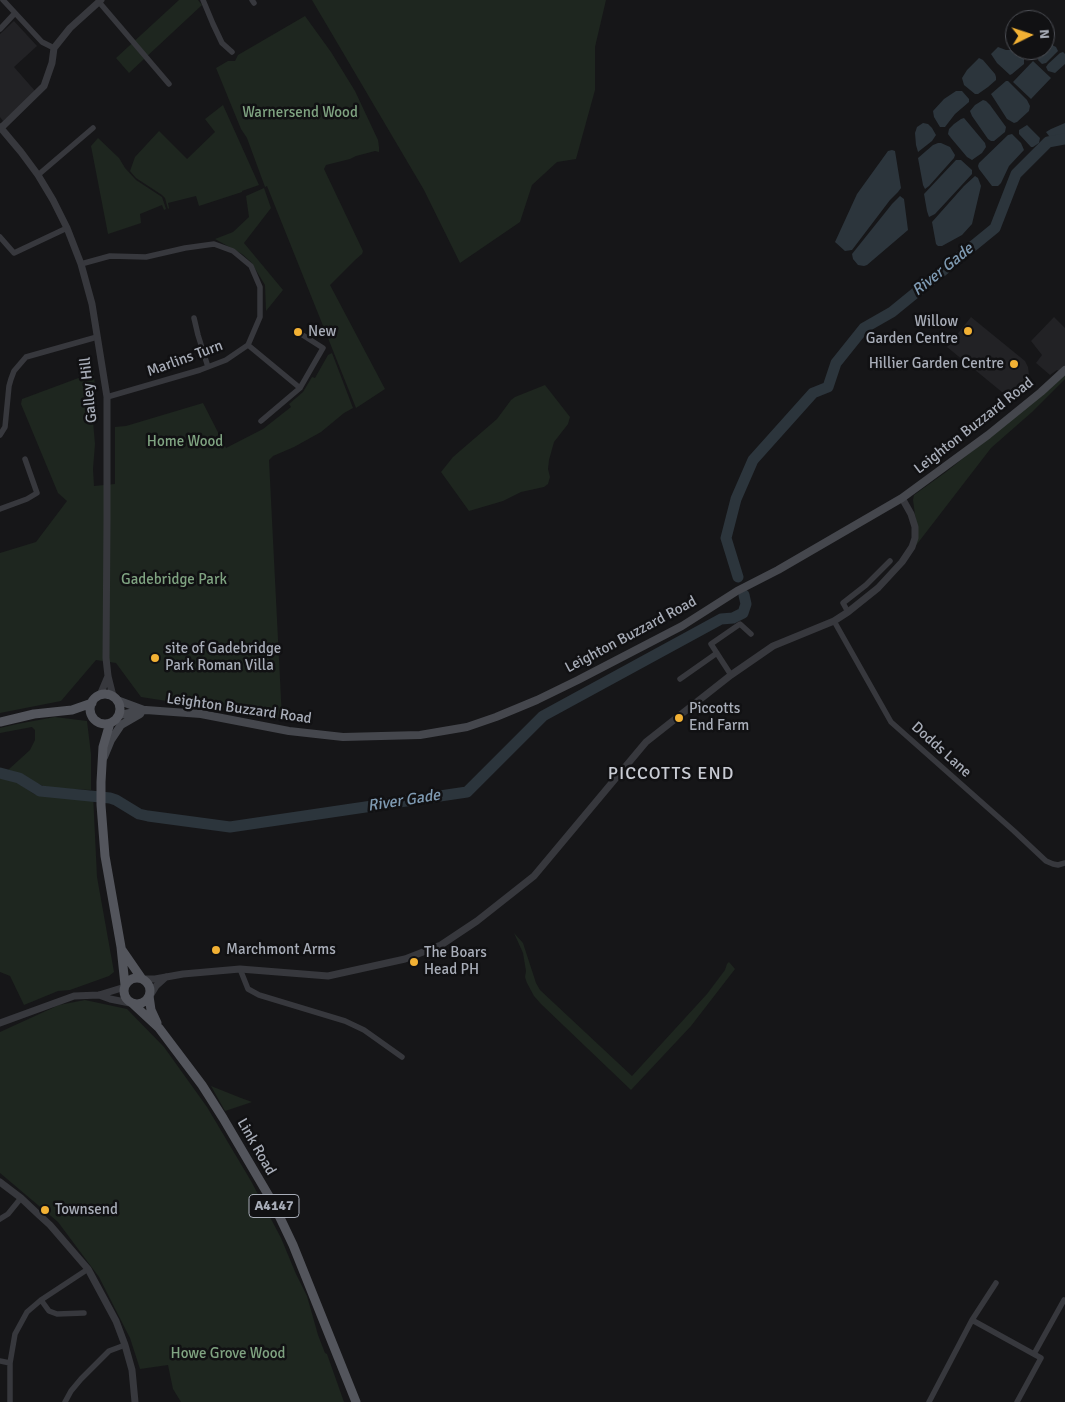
<!DOCTYPE html>
<html>
<head>
<meta charset="utf-8">
<style>
  body { margin:0 }
  #map { position:relative; width:1065px; height:1402px; overflow:hidden; background:#161618; font-family:Signika,sans-serif }
  canvas { display:block }
  .north { position:absolute; left:1005px; top:10px; width:50px; height:50px; box-sizing:border-box; background:#111113; border:1px solid #4d4f55; border-radius:50%; rotate:86deg; font-size:14px; font-weight:700; line-height:20px; text-align:center; color:#a8adb8 }
  .north::after { content:''; display:block; margin:auto; width:18px; height:22px; background:#f2b134; clip-path:polygon(50% 0,100% 100%,50% 72%,0 100%) }
</style>
</head>
<body>
<div id="map">
<canvas width="1065" height="1402"></canvas>
<div class="north">N</div>
</div>
<script>
const ctx = document.querySelector('canvas').getContext('2d');
ctx.lineJoin = 'round';
function paint(path, color) {
  ctx.fillStyle = color;
  ctx.fill(path, 'evenodd');
}
function shape(rows) {
  const path = new Path2D();
  for (const r of rows) {
    if (r.length === 3) {
      path.moveTo(r[0] + r[2], r[1]);
      path.arc(r[0], r[1], r[2], 0, 2 * Math.PI);
      continue;
    }
    path.moveTo(r[0], r[1]);
    for (let i = 2; i < r.length; i += 2) path.lineTo(r[i], r[i + 1]);
  }
  return path;
}
function strokePath(path, color, width, dash) {
  ctx.strokeStyle = color;
  ctx.lineWidth = width;
  ctx.lineCap = dash ? 'butt' : 'round';
  ctx.setLineDash(dash || []);
  ctx.stroke(path);
}
function label(font, color, halo, rows, align = 'center') {
  ctx.font = font + ' Signika,sans-serif';
  ctx.lineWidth = 5;
  ctx.setLineDash([]);
  ctx.textBaseline = 'middle';
  ctx.strokeStyle = halo;
  ctx.fillStyle = color;
  for (const [text, x, y, turn = 0] of rows) {
    ctx.save();
    ctx.translate(x, y);
    ctx.rotate((+turn || 0) * Math.PI / 180);
    ctx.textAlign = isNaN(turn) ? turn : align;
    if (halo) ctx.strokeText(text, 0, 0);
    ctx.fillText(text, 0, 0);
    ctx.restore();
  }
}
const built = shape([
  [14,21,37,46,14,67,36,92,3,121,0,117,0,34],
  [971,317,1025,361,1028,367,1029,375,1008,397,947,347],
  [1054,317,1065,328,1065,366,1059,371,1057,370,1050,375,1036,363,1042,355,1031,341]
]);
const green = shape([
  [179,0,198,0,202,5,129,73,116,58],
  [312,0,606,0,595,47,595,90,576,159,557,162,532,185,520,222,460,263,424,190],
  [305,16,331,52,355,91,378,140,379,147,379,152,375,151,356,156,350,159,326,165,324,169,363,251,362,254,355,260,330,285,385,389,356,408,267,186,265,187,247,138,241,129,216,68,228,61,235,61,238,55],
  [223,105,259,185,242,191,242,192,199,206,196,196,168,203,169,208,168,209,165,198,162,195,136,178,130,171,135,157,159,131,187,159,215,132,205,119],
  [98,138,119,158,125,168,136,180,162,197,166,209,164,210,162,205,140,214,141,223,108,234,91,146],
  [264,188,271,208,244,243,283,290,266,311,265,285,251,262,242,254,215,239,233,232,249,217,246,196],
  [332,353,353,408,344,413,321,432,294,447,273,456,269,460,282,719,141,697,116,663,96,660,61,701,0,713,0,553,36,542,67,501,58,493,21,404,22,399,92,373,91,371,93,370,96,392,93,421,95,444,93,469,94,486,115,484,115,427,126,426,203,403,226,448,263,429,291,407,289,404,303,392,312,377,315,378,328,355],
  [1065,375,1065,379,1032,412,991,448,914,548,916,522,913,500,914,495,946,472,1051,388],
  [545,385,570,417,568,424,554,442,549,460,548,469,550,477,548,484,544,487,521,492,503,501,469,511,441,472,453,457,497,419,511,400,515,397],
  [55,717,87,721,91,754,91,790,53,788,43,786,27,779,18,773,8,770,30,750,35,740,35,730,32,727,0,733,0,728,17,724],
  [0,776,14,780,34,794,43,796,93,797,93,794,97,877,114,972,109,976,70,990,58,991,24,1005,10,976,0,972],
  [514,933,523,943,536,983,540,990,632,1076,707,994,725,970,727,964,729,962,735,969,691,1026,631,1090,541,1004,534,996,527,983,525,977,526,971,523,953],
  [85,1000,127,1009,164,1047,207,1107,251,1181,281,1238,296,1274,307,1296,318,1335,325,1353,327,1354,344,1402,181,1402,173,1389,168,1365,140,1369,130,1338,99,1277,58,1222,0,1173,0,1032,59,1005],
  [211,1086,241,1098,252,1102,225,1111]
]);
const water = shape([
  [1052,45,1056,47,1058,51,1046,63,1042,64,1038,60,1039,56],
  [998,47,1006,50,1013,50,1024,59,1024,64,1012,74,1010,75,997,63,991,54],
  [1063,52,1065,54,1065,64,1055,73,1048,71,1046,67,1048,64,1060,53],
  [979,58,983,60,995,74,996,77,996,80,988,87,978,94,975,94,964,85,962,78,967,70],
  [1033,61,1051,78,1031,99,1013,82],
  [1006,81,1008,81,1027,100,1030,106,1029,111,1017,122,1014,123,1007,119,991,94],
  [956,91,962,91,969,99,969,102,955,114,945,127,940,127,934,117,933,111,944,99],
  [983,100,986,101,990,105,1006,127,1005,132,994,141,991,141,988,139,972,116,970,111,975,105],
  [964,118,985,143,986,147,982,153,972,160,967,157,951,138,948,134,949,129,954,124,961,119],
  [923,123,928,124,932,128,936,135,932,141,918,152,916,145,915,133,917,127],
  [1065,123,1065,138,1060,139,1049,136,1046,132,1051,129],
  [1027,125,1040,138,1039,143,1033,147,1031,147,1019,134,1019,130],
  [1012,134,1021,143,1024,150,1009,166,1001,183,998,186,992,186,979,169,978,166,979,163,1008,135],
  [938,143,941,143,950,147,955,155,954,158,929,186,925,189,923,185,918,158,933,145],
  [892,150,895,151,901,188,898,192,890,200,852,250,845,251,835,242,857,194,888,151],
  [956,160,961,160,972,170,972,174,935,214,929,217,927,211,924,194],
  [975,176,978,178,981,186,972,224,962,235,942,246,938,246,936,244,932,222,964,186],
  [900,196,904,199,908,230,867,265,864,266,858,265,853,259,852,254,892,204]
]);
const river = shape([
  [738,577,726,538,736,499,753,460,813,393,828,387,836,363,864,328,892,312,995,228,1016,174,1048,142,1065,139],
  [0,773,19,778,40,791,110,798,116,800,139,814,148,816,230,827,467,792,543,716,721,619,733,618,743,613,746,604,744,595]
]);
const minor = shape([
  [3,0,42,42,54,48],
  [203,0,213,24,222,43,232,52],
  [252,0,254,3],
  [99,2,169,84],
  [0,29,15,13],
  [38,175,93,128],
  [0,237,14,253,67,228],
  [81,264,110,256,146,257,185,248,214,244,233,251,251,266,260,287,260,317,248,345,226,360,200,370,107,397],
  [194,318,198,335,208,367],
  [248,345,300,388],
  [261,421,300,388,323,348,301,334],
  [0,435,5,427,9,386,11,379,14,371,26,357,97,337],
  [0,509,27,499,37,493,25,459],
  [848,612,843,603,866,585,890,561],
  [834,621,891,722,1014,831,1046,861,1053,864,1058,865,1065,863],
  [731,675,711,644,740,624,751,634],
  [680,679,717,653],
  [240,969,248,989,259,995,345,1021,364,1030,402,1057],
  [0,1219,8,1214,21,1198],
  [41,1300,49,1311,57,1314,84,1313],
  [972,1320,996,1283],
  [1034,1354,1064,1300],
  [0,1361,10,1363,15,1334,27,1312,41,1300,88,1269],
  [10,1363,10,1402],
  [65,1402,71,1391,81,1379,109,1351,125,1345],
  [929,1402,972,1320,1041,1358,1017,1402]
]);
const tertiary = shape([
  [0,127,21,152,38,175,53,200,67,228,81,264,92,304,107,397,107,519,106,658,108,676,113,696],
  [1,128,44,86,52,63,54,48,70,28,101,0],
  [100,695,108,676],
  [143,979,155,979,183,974,240,969,328,976,405,959,441,945,477,921,534,876,646,742,731,675,773,646,834,621,848,612,878,588,902,562,912,547,915,538,915,527,911,514,902,498],
  [99,995,110,999,130,1003],
  [150,996,156,986,166,977],
  [0,1023,74,996,99,995,125,987],
  [0,1182,21,1198,39,1215,50,1225,88,1269,116,1321,125,1345,132,1370,135,1402]
]);
const secondary = shape([
  [117,700,144,710],
  [119,715,146,710,201,714,289,731,343,737,420,735,467,727,496,717,537,700,578,680,682,626,737,591,778,570,902,498,988,435,1041,392,1065,370],
  [104,757,111,740,121,725,140,714]
]);
const primary = shape([
  [105,709,15],
  [0,722,34,714,72,710,92,703],
  [110,723,103,747,101,782,101,805,105,856,121,947,125,985],
  [122,950,142,979],
  [137,991,13],
  [149,996,151,1010,157,1023],
  [132,1003,159,1028,202,1085,223,1118,273,1203,293,1245,356,1402]
]);
const markers = [
  [968,331,5,"#f2b134"],
  [298,332,5,"#f2b134"],
  [1014,364,5,"#f2b134"],
  [155,658,5,"#f2b134"],
  [679,718,5,"#f2b134"],
  [216,950,5,"#f2b134"],
  [414,962,5,"#f2b134"],
  [45,1210,5,"#f2b134"]
];
const shields = [
  [274,1206,50]
];
const shieldNames = [
  ["A4147",274,1206]
];
const parkNames = [
  ["Warnersend Wood",300,113],
  ["Home Wood",185,442],
  ["Gadebridge Park",174,580],
  ["Howe Grove Wood",228,1354]
];
const poiNames = [
  ["Willow",958,322,"right"],
  ["Garden Centre",958,339,"right"],
  ["New",308,332],
  ["Hillier Garden Centre",1004,364,"right"],
  ["site of Gadebridge",165,649],
  ["Park Roman Villa",165,666],
  ["Piccotts",689,709],
  ["End Farm",689,726],
  ["Marchmont Arms",226,950],
  ["The Boars",424,953],
  ["Head PH",424,970],
  ["Townsend",55,1210]
];
const streetNames = [
  ["Marlins Turn",185,359,-20],
  ["Galley Hill",89,390,-96],
  ["Leighton Buzzard Road",974,426,-38],
  ["Leighton Buzzard Road",631,635,-28],
  ["Leighton Buzzard Road",239,709,8],
  ["Dodds Lane",941,750,42],
  ["Link Road",256,1147,60]
];
const waterNames = [
  ["River Gade",943,270,-39],
  ["River Gade",404,801,-9]
];
const quarterNames = [
  ["PICCOTTS END",671,774]
];
paint(built, '#222225');
paint(green, '#1e261f');
paint(water, '#2c353c');
strokePath(river, '#2c353c', 11);
strokePath(minor, '#37383d', 5.5);
strokePath(tertiary, '#37383d', 7);
strokePath(secondary, '#45474d', 8);
strokePath(primary, '#53555c', 9);
for (const [x, y, r, color] of markers) {
  const dot = new Path2D();
  dot.arc(x, y, r, 0, 2 * Math.PI);
  ctx.fillStyle = color;
  ctx.fill(dot);
  strokePath(dot, '#111113', 2);
}
for (const [x, y, w] of shields) {
  const box = new Path2D();
  box.roundRect(x - w / 2, y - 11.5, w, 23, 4);
  ctx.fillStyle = '#111113';
  ctx.fill(box);
  strokePath(box, '#a8adb8', 1);
}
label('bold 14px', '#a8adb8', null, shieldNames);
label('15px', '#7fa381', '#111113', parkNames);
label('15px', '#a8adb8', '#111113', poiNames, 'left');
label('15px', '#a8adb8', '#111113', streetNames);
label('italic 16px', '#7f9bb3', '#111113', waterNames);
ctx.letterSpacing = '1px';
label('18px', '#c9ccd4', '#111113', quarterNames);
ctx.letterSpacing = '0px';
</script>
</body>
</html>
